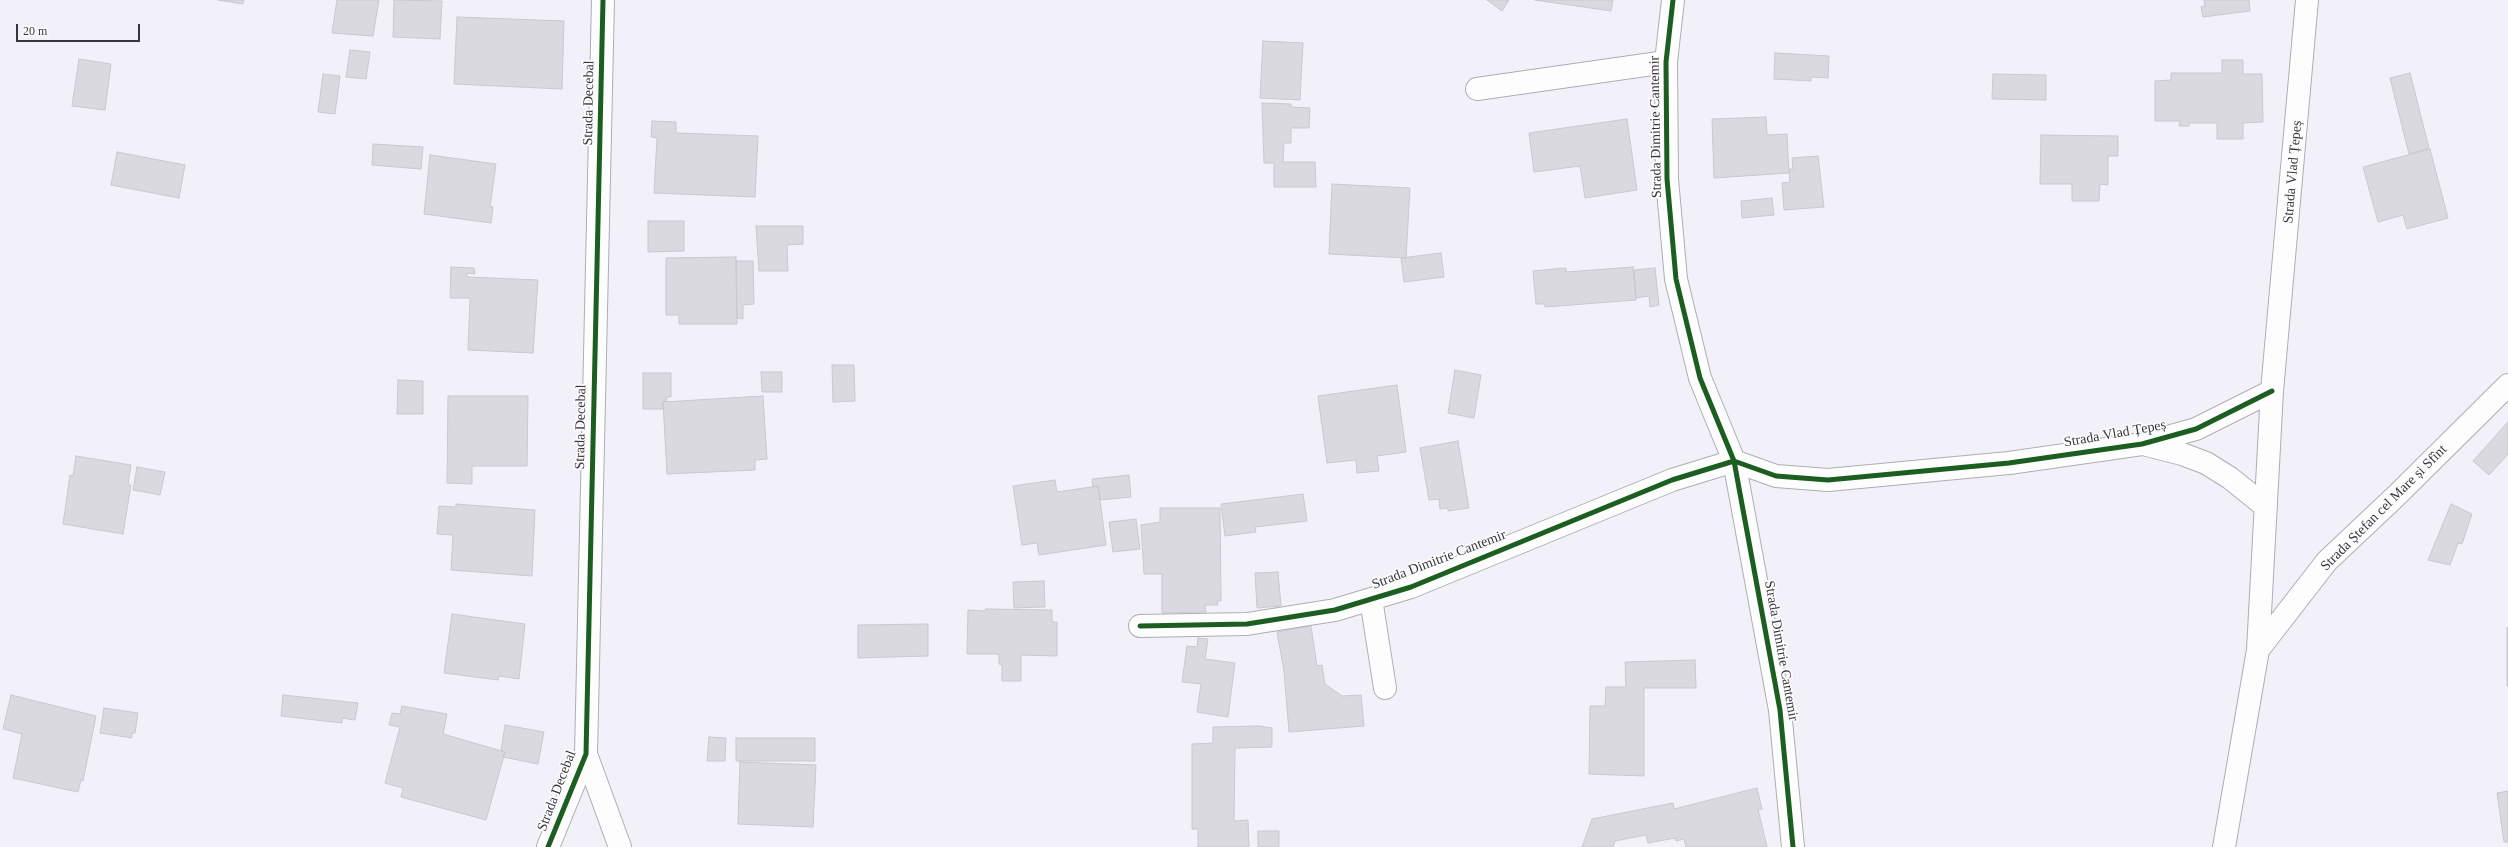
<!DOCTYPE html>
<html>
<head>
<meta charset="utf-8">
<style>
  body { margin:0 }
  #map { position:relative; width:2508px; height:847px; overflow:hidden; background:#f2f0f9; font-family:"Times New Roman",serif }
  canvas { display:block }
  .scale { position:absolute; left:16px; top:24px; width:124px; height:18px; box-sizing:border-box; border:2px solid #38353d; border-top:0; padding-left:5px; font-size:12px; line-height:14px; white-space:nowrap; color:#38353d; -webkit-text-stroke:3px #fcfcfc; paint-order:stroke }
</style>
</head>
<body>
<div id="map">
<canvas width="2508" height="847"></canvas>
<div class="scale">20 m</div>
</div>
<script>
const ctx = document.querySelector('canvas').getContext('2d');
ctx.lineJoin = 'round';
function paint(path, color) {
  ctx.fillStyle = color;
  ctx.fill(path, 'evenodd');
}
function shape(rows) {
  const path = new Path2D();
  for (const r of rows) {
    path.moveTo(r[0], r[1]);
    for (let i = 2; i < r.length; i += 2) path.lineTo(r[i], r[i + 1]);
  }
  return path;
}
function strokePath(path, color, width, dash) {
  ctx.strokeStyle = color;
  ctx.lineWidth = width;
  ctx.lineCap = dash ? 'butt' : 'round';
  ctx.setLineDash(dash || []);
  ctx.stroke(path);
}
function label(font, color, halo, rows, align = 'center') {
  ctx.font = font + ' "Times New Roman",serif';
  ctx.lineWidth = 3.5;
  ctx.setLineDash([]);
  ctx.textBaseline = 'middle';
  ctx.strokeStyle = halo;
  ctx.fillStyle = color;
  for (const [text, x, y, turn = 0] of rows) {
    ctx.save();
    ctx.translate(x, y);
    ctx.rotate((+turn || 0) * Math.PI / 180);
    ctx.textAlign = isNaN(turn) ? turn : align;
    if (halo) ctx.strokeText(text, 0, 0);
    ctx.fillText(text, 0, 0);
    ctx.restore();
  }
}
const building = shape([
  [218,0,244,0,243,4,218,0],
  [337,0,379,0,373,36,332,33,337,0],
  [394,0,442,1,440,39,393,37,394,0],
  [1487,0,1509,0,1502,11,1487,0],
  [1535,0,1613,0,1611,11,1535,0],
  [2204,0,2249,0,2250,11,2203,17,2201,7,2205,6,2204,0],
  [457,17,564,21,562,89,454,84,457,17],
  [1263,41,1303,43,1300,100,1260,98,1263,41],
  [350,50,370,52,366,79,346,77,350,50],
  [1775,53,1829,56,1828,78,1811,77,1811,81,1774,79,1775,53],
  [79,59,111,64,105,110,72,106,79,59],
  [2222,60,2243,60,2243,74,2262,74,2263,122,2243,123,2243,139,2217,139,2217,123,2189,123,2189,126,2179,126,2180,121,2155,121,2155,81,2171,80,2171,73,2222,73,2222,60],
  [2410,73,2429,148,2409,154,2390,78,2410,73],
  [323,74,340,76,335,114,318,112,323,74],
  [1993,74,2046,75,2046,100,1992,99,1993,74],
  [1262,103,1291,104,1291,107,1310,108,1309,128,1291,128,1291,143,1284,143,1283,162,1315,162,1316,187,1274,187,1274,163,1264,163,1262,103],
  [1766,117,1767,135,1787,134,1789,173,1714,178,1712,119,1766,117],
  [1627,119,1637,190,1585,198,1580,166,1534,172,1529,133,1627,119],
  [652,121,676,122,676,133,758,136,755,197,654,193,657,138,651,137,652,121],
  [2041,135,2118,136,2118,156,2108,156,2108,185,2100,184,2099,201,2072,201,2072,184,2040,184,2041,135],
  [373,144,423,147,421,169,372,165,373,144],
  [2430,149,2448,218,2407,229,2403,215,2378,222,2363,167,2430,149],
  [117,152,185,165,179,198,111,185,117,152],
  [430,155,496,164,490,207,493,207,491,223,424,214,430,155],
  [1818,156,1824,207,1784,210,1782,183,1790,182,1789,169,1793,169,1792,158,1818,156],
  [1332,184,1410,188,1406,258,1329,254,1332,184],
  [1772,198,1774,215,1742,218,1741,201,1772,198],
  [648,221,684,221,684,251,648,252,648,221],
  [756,226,803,226,803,244,787,245,788,271,759,271,756,226],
  [1441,253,1444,277,1404,282,1401,258,1441,253],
  [736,257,737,324,679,324,679,315,666,315,666,258,736,257],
  [736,261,753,261,754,304,743,305,743,319,737,318,736,261],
  [451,267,474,268,475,274,467,273,467,277,538,280,533,353,468,350,470,298,450,298,451,267],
  [1633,267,1636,300,1545,307,1545,304,1536,304,1533,271,1566,268,1566,272,1633,267],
  [1655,268,1659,305,1650,307,1649,296,1636,298,1634,270,1655,268],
  [832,365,854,365,855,401,833,402,832,365],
  [1455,370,1481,375,1474,418,1448,413,1455,370],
  [761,372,782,372,782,392,762,392,761,372],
  [643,373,671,373,671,397,667,397,666,401,663,402,663,409,643,409,643,373],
  [398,380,423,381,423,414,397,414,398,380],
  [1397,385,1406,452,1377,456,1379,471,1357,473,1356,460,1327,463,1318,396,1397,385],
  [448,396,528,396,527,466,472,466,472,484,447,483,448,396],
  [763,396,767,459,755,460,755,470,667,474,663,402,763,396],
  [2508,422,2508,454,2489,475,2473,461,2508,422],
  [1458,441,1469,508,1448,511,1448,508,1440,509,1439,499,1429,500,1420,448,1458,441],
  [76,456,131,465,128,485,131,485,123,534,63,524,70,475,73,476,76,456],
  [137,467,165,472,160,495,133,490,137,467],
  [1129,475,1131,497,1100,500,1098,486,1093,487,1092,479,1129,475],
  [1055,480,1057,492,1098,486,1106,545,1039,555,1037,543,1022,545,1013,486,1055,480],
  [1303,494,1307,521,1255,527,1256,532,1225,536,1221,504,1303,494],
  [456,504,535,510,532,576,451,570,453,535,437,534,439,506,456,507,456,504],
  [2451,504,2472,514,2462,544,2458,543,2450,565,2428,560,2451,504],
  [1160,508,1220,508,1221,601,1217,601,1218,605,1205,605,1206,612,1162,613,1162,574,1144,574,1141,525,1160,522,1160,508],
  [1136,519,1140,549,1113,552,1109,522,1136,519],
  [1278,572,1281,606,1257,608,1255,573,1278,572],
  [1044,581,1045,607,1014,608,1013,582,1044,581],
  [986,609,1052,610,1052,622,1057,622,1057,656,1021,655,1021,681,1002,681,1002,665,999,664,999,654,967,654,968,610,985,611,986,609],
  [452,614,525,624,519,679,499,676,498,680,444,673,452,614],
  [928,624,928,656,858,658,858,625,928,624],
  [1311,626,1317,666,1322,665,1325,684,1342,696,1361,695,1364,726,1289,732,1284,671,1277,632,1311,626],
  [2507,628,2508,628,2508,686,2507,686,2507,628],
  [1198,638,1208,639,1205,659,1235,663,1228,717,1197,712,1201,684,1182,682,1187,646,1197,647,1198,638],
  [1695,660,1696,688,1644,688,1644,776,1589,774,1590,706,1605,706,1606,687,1626,687,1625,662,1695,660],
  [11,695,96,716,83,781,81,780,78,792,13,778,22,734,3,729,11,695],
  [283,695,358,703,355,720,342,718,342,723,281,716,283,695],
  [402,706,447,714,443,734,505,752,486,820,401,797,403,788,385,783,400,727,389,725,392,713,400,714,402,706],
  [104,708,138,713,135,733,132,733,132,738,100,733,104,708],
  [505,725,544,732,538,764,503,757,505,752,501,751,505,725],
  [1259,726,1272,728,1272,747,1235,748,1234,821,1248,820,1249,847,1198,847,1198,829,1192,829,1192,744,1213,743,1213,727,1259,726],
  [709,737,726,738,725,761,707,761,709,737],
  [736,738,815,738,815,761,736,761,736,738],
  [740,762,816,765,813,827,738,824,740,762],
  [1757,788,1762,809,1758,809,1767,847,1686,847,1684,839,1676,841,1675,838,1648,843,1646,835,1615,841,1613,847,1582,847,1592,819,1673,803,1674,809,1757,788],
  [2508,791,2508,842,2504,842,2497,793,2508,791],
  [1258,831,1279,831,1279,847,1258,847,1258,831]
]);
const minor = shape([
  [1673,0,1666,62,1667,179,1676,279,1700,378,1734,461,1780,710,1793,847],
  [1477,89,1666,62],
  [2143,444,2182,454,2206,463,2230,478,2266,507],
  [1371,599,1385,688],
  [1140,626,1247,624,1335,610,1411,587,1672,480,1734,461,1776,476,1828,480,2009,463,2142,444,2196,429,2272,391],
  [2258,650,2327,561,2396,496,2508,385],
  [586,754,620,847],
  [548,847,586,754,603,0],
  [2224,847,2258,650,2272,391,2307,0]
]);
const cycleway = shape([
  [1673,0,1666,62,1667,179,1676,279,1700,378,1734,461,1780,710,1793,847],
  [1140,626,1247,624,1335,610,1411,587,1672,480,1734,461,1776,476,1828,480,2009,463,2142,444,2196,429,2272,391],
  [548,847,586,754,603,0]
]);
const streetNames = [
  ["Strada Decebal",589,103,-89],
  ["Strada Dimitrie Cantemir",1656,127,-91],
  ["Strada Vlad Țepeș",2293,172,-85],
  ["Strada Decebal",581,427,-89],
  ["Strada Vlad Țepeș",2115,434,-10],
  ["Strada Ștefan cel Mare și Sfînt",2384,508,-45],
  ["Strada Dimitrie Cantemir",1439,560,-21],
  ["Strada Dimitrie Cantemir",1781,651,80],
  ["Strada Decebal",557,791,-69]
];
paint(building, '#dbd9e0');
strokePath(building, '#c9c7cf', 1);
strokePath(minor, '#afadb4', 24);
strokePath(minor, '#fdfdfe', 22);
strokePath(cycleway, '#1b5e20', 5);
label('14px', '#38353d', '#fcfcfc', streetNames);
</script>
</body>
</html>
